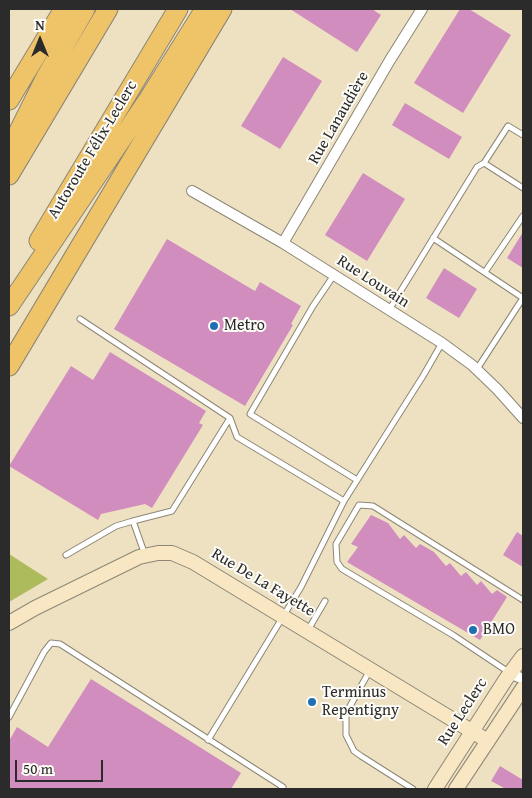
<!DOCTYPE html>
<html>
<head>
<meta charset="utf-8">
<style>
  body { margin:0 }
  #map { position:relative; width:532px; height:798px; overflow:hidden; background:#eee1c2; font-family:"Gentium Book Plus",serif }
  canvas { display:block }
  .frame { position:absolute; inset:0; border:10px solid #2b2b2b; pointer-events:none }
  .north { position:absolute; left:15px; top:15px; width:50px; height:50px; -webkit-text-stroke:4px #fdfcf7; paint-order:stroke; rotate:0deg; font-size:14px; font-weight:700; line-height:20px; text-align:center; color:#2b2b2b }
  .north::after { content:''; display:block; margin:auto; width:18px; height:22px; background:#2b2b2b; clip-path:polygon(50% 0,100% 100%,50% 72%,0 100%) }
  .scale { position:absolute; left:15px; top:760px; width:88px; height:22px; box-sizing:border-box; border:2px solid #2b2b2b; border-top:0; padding-left:6px; font-size:15px; line-height:18px; white-space:nowrap; color:#2b2b2b; -webkit-text-stroke:4px #fdfcf7; paint-order:stroke }
</style>
</head>
<body>
<div id="map">
<canvas width="532" height="798"></canvas>
<div class="frame"></div>
<div class="north">N</div>
<div class="scale">50 m</div>
</div>
<script>
const ctx = document.querySelector('canvas').getContext('2d');
ctx.lineJoin = 'round';
function paint(path, color) {
  ctx.fillStyle = color;
  ctx.fill(path, 'evenodd');
}
function shape(rows) {
  const path = new Path2D();
  for (const r of rows) {
    path.moveTo(r[0], r[1]);
    for (let i = 2; i < r.length; i += 2) path.lineTo(r[i], r[i + 1]);
  }
  return path;
}
function strokePath(path, color, width, dash) {
  ctx.strokeStyle = color;
  ctx.lineWidth = width;
  ctx.lineCap = dash ? 'butt' : 'round';
  ctx.setLineDash(dash || []);
  ctx.stroke(path);
}
function label(font, color, halo, rows, align = 'center') {
  ctx.font = font + ' "Gentium Book Plus",serif';
  ctx.lineWidth = 4;
  ctx.setLineDash([]);
  ctx.textBaseline = 'middle';
  ctx.strokeStyle = halo;
  ctx.fillStyle = color;
  for (const [text, x, y, turn = 0] of rows) {
    ctx.save();
    ctx.translate(x, y);
    ctx.rotate((+turn || 0) * Math.PI / 180);
    ctx.textAlign = isNaN(turn) ? turn : align;
    if (halo) ctx.strokeText(text, 0, 0);
    ctx.fillText(text, 0, 0);
    ctx.restore();
  }
}
const green = shape([
  [9,554,48,579,9,602]
]);
const building = shape([
  [290,9,372,9,381,15,357,52],
  [460,9,469,9,511,35,463,113,414,83],
  [283,57,322,81,280,149,241,126],
  [405,103,462,137,449,159,392,125],
  [363,173,405,199,367,261,325,235],
  [523,232,523,268,507,258],
  [167,239,255,291,260,282,301,306,291,324,293,325,245,406,114,329],
  [444,268,477,289,459,318,426,298],
  [110,352,206,411,199,423,203,425,152,508,145,504,101,514,98,520,9,466,71,366,93,380],
  [371,515,388,523,400,539,404,535,416,548,420,544,434,552,446,566,450,563,461,576,466,572,477,585,481,581,492,594,497,590,507,597,480,640,347,562,358,547,351,544],
  [517,532,523,536,523,567,503,555],
  [91,679,241,773,231,789,9,789,9,741,17,727,48,747],
  [500,766,523,780,523,789,506,789,491,781]
]);
const lane = shape([
  [484,163,523,188],
  [433,238,523,298],
  [485,272,523,216],
  [334,275,313,306,250,414,357,480],
  [389,310,477,167,484,163,508,126,523,135],
  [80,319,230,418,237,437,344,501],
  [477,369,523,298],
  [133,521,172,511,230,418],
  [66,555,116,526,133,521,145,555],
  [308,630,325,601],
  [370,670,349,708,346,716,346,735,354,751,361,756,413,789],
  [510,673,453,635,342,569,337,562,336,544,359,505,373,506,523,600],
  [9,717,44,652,51,643,60,644,283,787,281,789],
  [208,740,301,587,344,501,423,376,442,343]
]);
const street = shape([
  [192,191,283,243,442,343,472,365,497,389,523,418],
  [283,243,390,60,422,9],
  [510,673,523,679]
]);
const secondary = shape([
  [9,623,35,608,139,557,158,553,172,553,193,562,488,741],
  [435,789,506,679,523,656],
  [456,789,523,688]
]);
const highway = shape([
  [9,100,64,9],
  [9,151,46,77,85,9],
  [9,175,108,9],
  [39,241,178,9],
  [9,306,148,100,205,9],
  [9,366,222,9]
]);
const markers = [
  [214,326,5,"#1f6fb2"],
  [473,630,5,"#1f6fb2"],
  [312,702,5,"#1f6fb2"]
];
const streetNames = [
  ["Rue Lanaudière",339,118,-60],
  ["Autoroute Félix-Leclerc",93,150,-59],
  ["Rue Louvain",373,282,33],
  ["Rue De La Fayette",263,583,31],
  ["Rue Leclerc",463,712,-57]
];
const poiNames = [
  ["Metro",224,326],
  ["BMO",483,630],
  ["Terminus",322,693],
  ["Repentigny",322,711]
];
paint(green, '#adbb5d');
paint(building, '#d08dbe');
strokePath(lane, '#8c8676', 7);
strokePath(street, '#8c8676', 12);
strokePath(secondary, '#8c8676', 16);
strokePath(highway, '#8c8676', 21);
strokePath(lane, '#fff', 5);
strokePath(street, '#fff', 10);
strokePath(secondary, '#f9e7c3', 14);
strokePath(highway, '#efc469', 19);
for (const [x, y, r, color] of markers) {
  const dot = new Path2D();
  dot.arc(x, y, r, 0, 2 * Math.PI);
  ctx.fillStyle = color;
  ctx.fill(dot);
  strokePath(dot, '#fdfcf7', 2);
}
label('16px', '#2b2b2b', '#fdfcf7', streetNames);
label('16px', '#2b2b2b', '#fdfcf7', poiNames, 'left');
</script>
</body>
</html>
